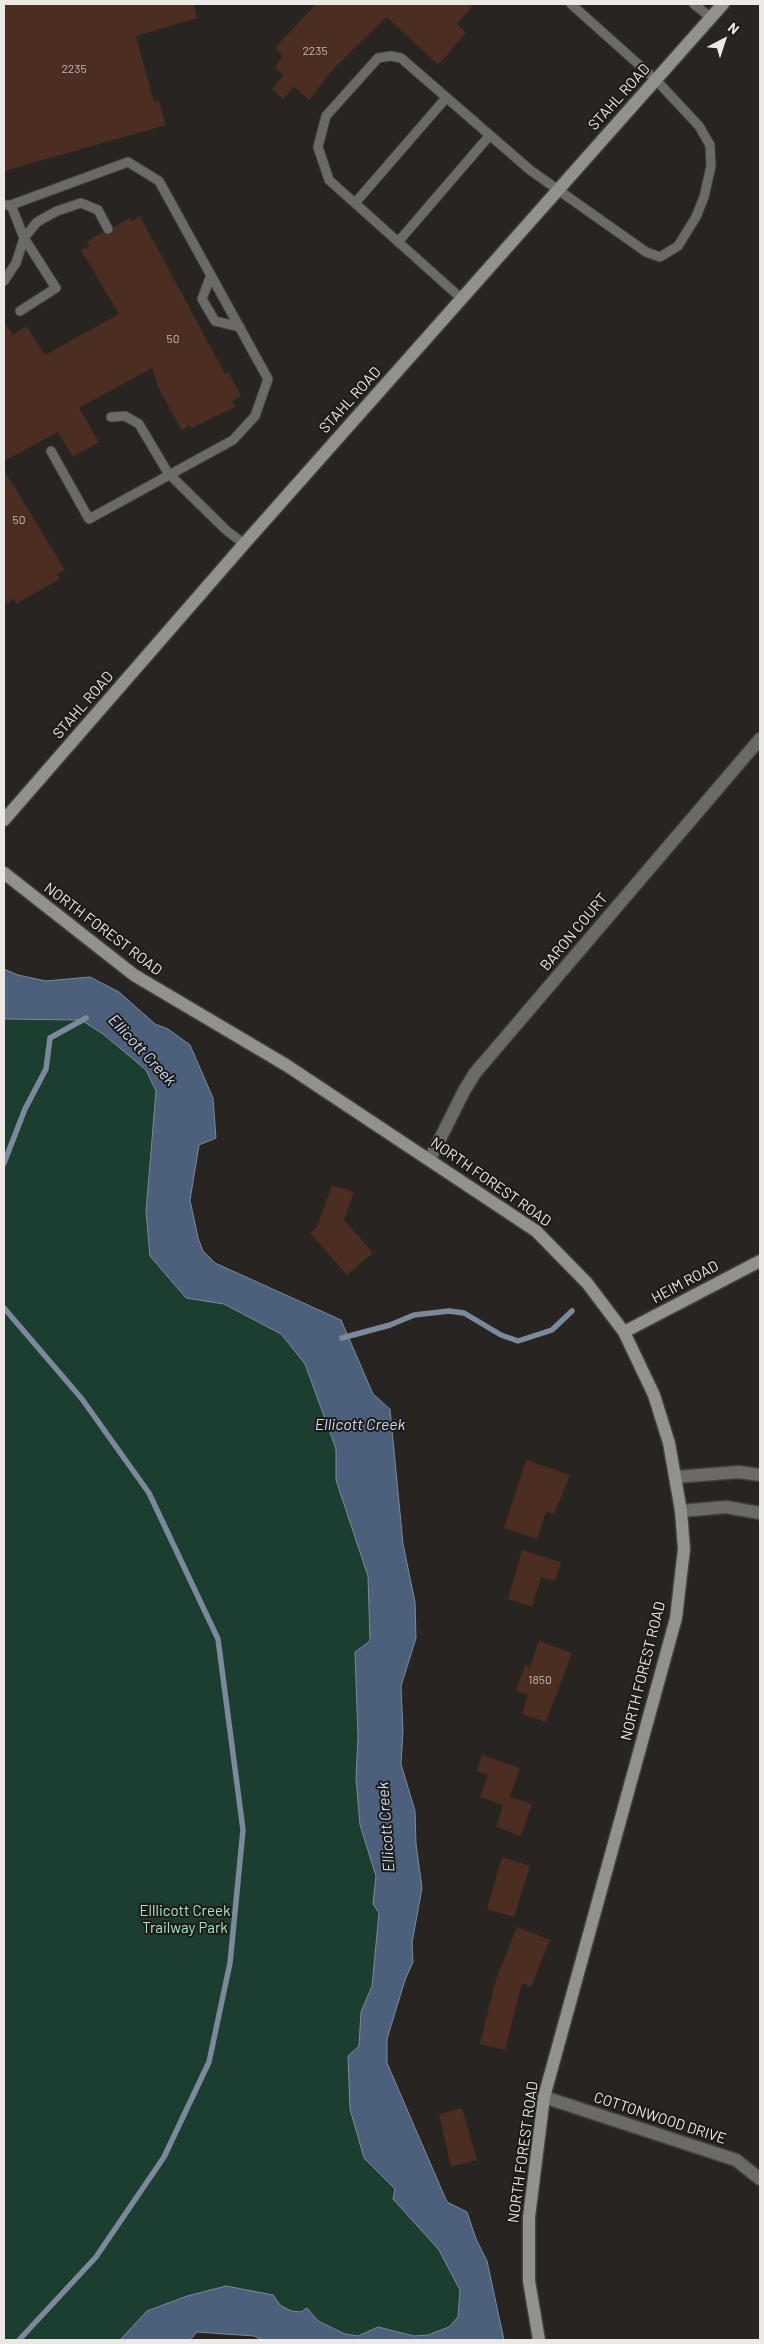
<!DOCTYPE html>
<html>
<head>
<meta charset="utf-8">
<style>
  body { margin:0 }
  #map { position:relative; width:764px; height:2344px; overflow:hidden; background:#282421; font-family:Barlow,sans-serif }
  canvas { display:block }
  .frame { position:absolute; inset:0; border:5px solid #ebe8e6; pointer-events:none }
  .north { position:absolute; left:699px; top:15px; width:50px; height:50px; -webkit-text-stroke:4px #1e1b17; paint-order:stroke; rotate:40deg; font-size:14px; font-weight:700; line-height:20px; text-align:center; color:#ebe8e6 }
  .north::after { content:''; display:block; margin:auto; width:18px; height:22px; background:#ebe8e6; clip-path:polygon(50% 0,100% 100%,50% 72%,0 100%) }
</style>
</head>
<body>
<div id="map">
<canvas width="764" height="2344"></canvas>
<div class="frame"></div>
<div class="north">N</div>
</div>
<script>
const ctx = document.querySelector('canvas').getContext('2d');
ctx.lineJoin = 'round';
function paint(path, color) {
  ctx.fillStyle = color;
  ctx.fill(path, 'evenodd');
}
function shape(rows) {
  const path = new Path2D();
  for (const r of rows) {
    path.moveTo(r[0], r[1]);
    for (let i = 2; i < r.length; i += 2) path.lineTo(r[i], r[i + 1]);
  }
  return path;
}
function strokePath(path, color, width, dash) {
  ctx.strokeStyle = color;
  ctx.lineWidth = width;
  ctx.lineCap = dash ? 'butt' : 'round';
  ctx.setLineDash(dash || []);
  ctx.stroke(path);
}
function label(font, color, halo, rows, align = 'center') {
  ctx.font = font + ' Barlow,sans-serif';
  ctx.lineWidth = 4;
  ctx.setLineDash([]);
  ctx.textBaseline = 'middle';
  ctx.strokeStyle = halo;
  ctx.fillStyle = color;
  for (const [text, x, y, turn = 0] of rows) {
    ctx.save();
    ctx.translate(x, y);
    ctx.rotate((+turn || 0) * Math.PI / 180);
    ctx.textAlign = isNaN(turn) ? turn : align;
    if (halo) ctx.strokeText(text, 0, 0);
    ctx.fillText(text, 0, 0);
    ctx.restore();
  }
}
const green = shape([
  [4,1020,81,1020,103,1034,150,1073,158,1095,151,1139,146,1211,150,1256,186,1298,224,1304,281,1334,305,1364,336,1449,336,1480,368,1576,370,1641,355,1652,358,1737,356,1778,360,1825,376,1876,373,1904,379,1913,372,1986,361,2012,359,2046,348,2056,350,2109,364,2158,395,2189,393,2199,439,2250,444,2260,465,2262,460,2290,459,2317,449,2327,428,2335,414,2336,378,2327,358,2336,345,2334,318,2321,307,2308,301,2312,291,2311,226,2286,187,2296,147,2311,120,2340,4,2340]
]);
const water = shape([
  [4,969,18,975,46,981,90,977,119,992,155,1024,168,1029,190,1045,213,1098,216,1138,199,1145,190,1200,198,1238,203,1251,215,1263,341,1320,373,1394,390,1409,403,1544,415,1602,416,1638,401,1686,403,1731,401,1764,415,1811,416,1844,422,1888,412,1943,413,1962,405,1980,387,2039,387,2063,447,2202,467,2212,476,2239,487,2261,504,2340,263,2340,254,2336,197,2332,190,2340,120,2340,147,2311,187,2296,226,2286,273,2295,280,2305,291,2311,301,2312,307,2308,318,2321,345,2334,358,2336,378,2327,414,2336,428,2335,449,2327,458,2317,460,2290,439,2250,393,2199,395,2189,364,2158,350,2109,348,2056,359,2046,361,2012,372,1986,379,1913,373,1904,376,1876,360,1825,356,1778,358,1737,355,1652,370,1641,368,1576,336,1480,336,1449,305,1364,281,1334,224,1304,186,1298,150,1256,146,1211,156,1091,146,1070,103,1034,81,1020,4,1019,4,969]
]);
const stream = shape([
  [4,1163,25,1109,46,1069,50,1038,86,1018],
  [4,1308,82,1399,149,1493,218,1639,243,1830,230,1963,209,2062,164,2157,96,2257,19,2340],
  [342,1338,390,1325,414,1315,449,1311,464,1313,501,1335,518,1341,552,1330,572,1311]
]);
const building = shape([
  [4,4,194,4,197,18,136,36,154,102,159,101,166,125,4,171],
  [316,4,474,4,457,24,466,33,438,65,387,17,335,67,309,100,294,87,283,99,272,89,283,75,275,67,283,56,275,48],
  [140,216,225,374,229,373,241,396,232,401,235,407,192,428,189,425,182,431,158,387,152,368,79,408,99,442,73,457,58,432,4,461,4,322,13,335,26,326,45,355,119,314,81,250,90,245,87,241,103,232,110,235,113,232,114,227,130,218,132,221],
  [4,470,65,570,57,574,60,579,16,604,14,599,4,605],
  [332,1185,354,1192,344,1220,373,1253,347,1275,310,1233,317,1227],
  [526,1460,570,1475,554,1514,546,1512,537,1539,504,1528],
  [522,1550,561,1562,555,1581,541,1577,532,1607,508,1599],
  [539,1641,572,1653,546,1722,522,1714,528,1695,516,1691,525,1665,530,1667],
  [482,1755,520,1768,510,1797,532,1804,521,1836,496,1827,503,1805,480,1797,488,1775,477,1771],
  [502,1857,530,1866,514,1917,487,1909],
  [517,1927,550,1940,531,1987,522,1983,505,2050,480,2044,496,1979],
  [462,2108,477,2160,451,2167,439,2114]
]);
const lane = shape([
  [694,4,711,18],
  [355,203,446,98],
  [4,205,11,205,128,162,159,181,268,379,255,416,233,440,89,519,51,451],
  [11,205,24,238,56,288,20,311],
  [398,242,490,135],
  [211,275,202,299,215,321,240,327],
  [4,281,16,263,24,238,37,222,57,211,81,203,98,210,108,229],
  [462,299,329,180,318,147,326,116,378,58,391,56,401,58,530,170,646,252,660,257,678,246,696,217,704,197,711,166,710,145,699,126,656,80,571,4],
  [111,417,125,416,139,424,168,473,226,530,244,544]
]);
const street = shape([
  [430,1159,464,1091,475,1073,760,739],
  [676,1477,739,1472,760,1475],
  [681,1511,726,1507,760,1513],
  [544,2097,736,2160,760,2179]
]);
const secondary = shape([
  [4,820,244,544,723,4],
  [4,873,134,975,286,1065,536,1231,587,1283,624,1332,654,1395,669,1443,681,1511,684,1549,676,1618,544,2097,529,2217,529,2281,539,2340],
  [624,1332,760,1261]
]);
const numberNames = [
  ["2235",315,51],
  ["2235",74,69],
  ["50",173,339],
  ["50",19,520],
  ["1850",540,1680]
];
const streetNames = [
  ["STAHL ROAD",619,97,-48],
  ["STAHL ROAD",350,400,-48],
  ["STAHL ROAD",83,705,-49],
  ["NORTH FOREST ROAD",103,929,37],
  ["BARON COURT",574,932,-50],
  ["NORTH FOREST ROAD",491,1182,35],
  ["HEIM ROAD",685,1282,-28],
  ["NORTH FOREST ROAD",643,1671,-76],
  ["COTTONWOOD DRIVE",660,2118,18],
  ["NORTH FOREST ROAD",523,2152,-82]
];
const parkNames = [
  ["Elllicott Creek",185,1911],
  ["Trailway Park",185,1928]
];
const waterNames = [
  ["Ellicott Creek",142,1050,47],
  ["Ellicott Creek",360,1425],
  ["Ellicott Creek",386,1827,-94]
];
paint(green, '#1c3e30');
paint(water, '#4d607b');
strokePath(water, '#7c899b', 1);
strokePath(stream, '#7c899b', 5.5);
paint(building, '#4b2d22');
strokePath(lane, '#433f3d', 11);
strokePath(street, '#433f3d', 15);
strokePath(secondary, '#433f3d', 15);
strokePath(lane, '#6b6a67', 9);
strokePath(street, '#6b6a67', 12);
strokePath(secondary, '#92918d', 12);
label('12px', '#c3b9b5', null, numberNames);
label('15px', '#ebe8e6', '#1e1b17', streetNames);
label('15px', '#a4e5c7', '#1e1b17', parkNames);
label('italic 16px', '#cadffd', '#1e1b17', waterNames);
</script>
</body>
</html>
